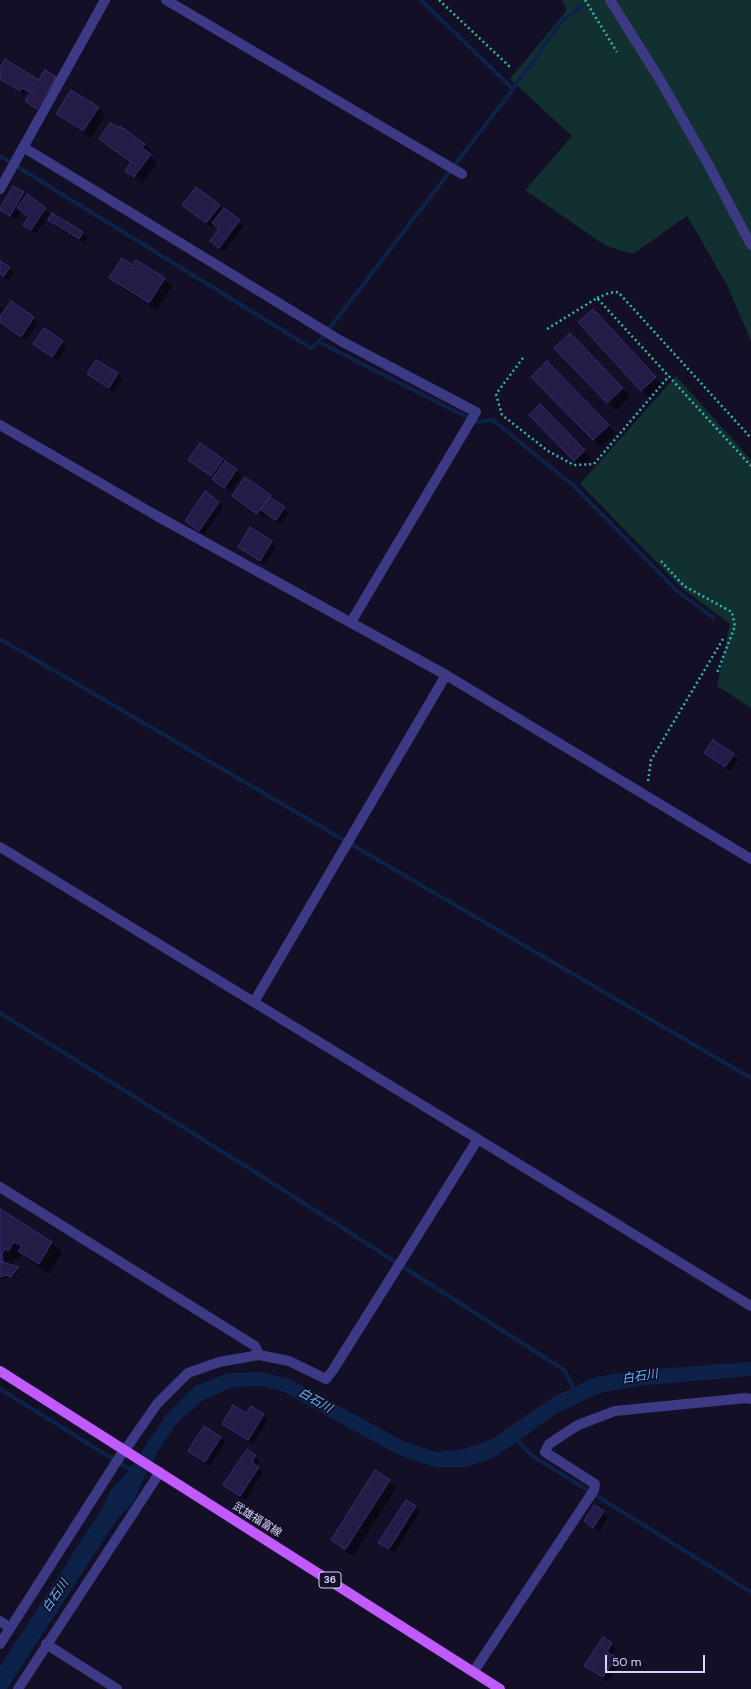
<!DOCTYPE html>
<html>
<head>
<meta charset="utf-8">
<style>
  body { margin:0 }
  #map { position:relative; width:751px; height:1689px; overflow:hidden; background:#130f26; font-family:"DM Sans",sans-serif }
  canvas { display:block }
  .scale { position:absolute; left:605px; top:1655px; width:100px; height:18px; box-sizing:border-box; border:2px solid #d9d4ff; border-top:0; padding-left:5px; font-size:12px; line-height:14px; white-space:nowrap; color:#d9d4ff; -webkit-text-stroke:3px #130f26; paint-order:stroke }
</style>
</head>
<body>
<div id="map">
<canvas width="751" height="1689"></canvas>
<div class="scale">50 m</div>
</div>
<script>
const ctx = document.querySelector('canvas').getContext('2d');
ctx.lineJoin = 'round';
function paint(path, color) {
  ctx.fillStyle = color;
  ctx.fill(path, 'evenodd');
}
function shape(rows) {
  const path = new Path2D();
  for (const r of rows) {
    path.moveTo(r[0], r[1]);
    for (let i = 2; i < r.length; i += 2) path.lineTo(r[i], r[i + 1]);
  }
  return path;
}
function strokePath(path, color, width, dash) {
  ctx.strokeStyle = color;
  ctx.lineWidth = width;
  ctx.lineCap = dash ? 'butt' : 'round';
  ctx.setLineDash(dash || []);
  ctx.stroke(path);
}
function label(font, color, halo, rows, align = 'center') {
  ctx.font = font + ' "DM Sans","Noto Sans JP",sans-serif';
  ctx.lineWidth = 3.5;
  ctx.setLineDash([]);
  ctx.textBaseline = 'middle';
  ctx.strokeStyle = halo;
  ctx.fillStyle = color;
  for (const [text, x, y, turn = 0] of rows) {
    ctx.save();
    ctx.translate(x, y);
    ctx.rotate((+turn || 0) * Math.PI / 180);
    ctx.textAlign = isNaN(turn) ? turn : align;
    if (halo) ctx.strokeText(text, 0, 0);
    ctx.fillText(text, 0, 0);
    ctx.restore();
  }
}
const green = shape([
  [561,0,751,0,751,341,727,285,687,216,633,254,606,246,525,190,572,136,510,79,567,10],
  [676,376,751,460,751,708,717,686,730,624,682,588,580,484]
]);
const water = shape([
  [751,1362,751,1376,637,1386,600,1393,557,1413,495,1457,467,1467,435,1467,396,1454,284,1392,262,1386,234,1387,203,1400,177,1423,158,1451,142,1482,133,1503,117,1519,7,1689,0,1689,0,1666,101,1510,111,1490,128,1472,166,1415,195,1386,229,1373,263,1372,292,1380,403,1441,436,1452,464,1449,490,1440,555,1396,596,1377,638,1370]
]);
const shadow = shape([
  [6,61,39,82,45,71,61,83,42,113,27,101,31,94,27,92,25,95,0,79,0,70],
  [98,107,105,115,91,138,65,121,58,114],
  [121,128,145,145,152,152,150,155,157,163,142,184,126,170,131,163,108,146,100,139],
  [23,193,50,214,36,234,24,224,29,218,21,211,16,220,0,209],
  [219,206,244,226,224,252,216,246,220,229,214,224,212,227,188,210],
  [52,214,83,233,88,238,84,244,54,225,49,220],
  [0,262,14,272,9,280,0,275],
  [134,266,164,279,172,286,157,310,118,286,111,278],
  [0,306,5,311,33,318,38,323,26,341,0,322],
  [600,318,662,386,649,397,642,390],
  [570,334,630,396,616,410,555,348],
  [62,342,67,347,57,361,35,344],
  [97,361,118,374,122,379,114,392,93,379,89,374],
  [547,363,616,433,601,447,532,377],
  [540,406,591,458,582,468,530,415],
  [222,459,242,475,230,492,190,460],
  [270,495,289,513,281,524,266,513,263,518,233,496],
  [219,502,223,507,204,535,186,520],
  [271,541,276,546,265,565,244,552,239,547],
  [705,753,733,755,738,760,730,772],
  [0,1210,52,1243,62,1253,49,1274,30,1261,22,1254,18,1260,15,1258,11,1265,21,1269,14,1278,9,1277,0,1279],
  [246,1415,263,1415,268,1420,253,1444,228,1428,223,1423],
  [220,1438,225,1442,210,1466,189,1451],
  [255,1456,260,1461,257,1466,263,1472,246,1500,225,1485],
  [389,1481,396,1488,353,1556,339,1548,332,1540],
  [415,1507,420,1512,394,1553,380,1542],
  [603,1512,608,1517,599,1532,585,1521],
  [611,1643,616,1648,612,1656,620,1663,608,1682,586,1666]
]);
const stream = shape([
  [421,0,513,89],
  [0,156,311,348,319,342,513,89,562,21,582,6],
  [319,342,477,422,493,420,575,487,678,592,714,618],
  [0,639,751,1078],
  [0,1013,274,1184,564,1370,575,1391],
  [0,1389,134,1472],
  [515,1437,531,1455,751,1592]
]);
const building = shape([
  [5,59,37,79,29,92,22,88,20,91,0,79,0,68,5,59],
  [45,70,56,77,37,109,25,101,45,70],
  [71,90,99,107,83,131,56,114,71,90],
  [110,123,119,128,120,126,145,144,142,148,151,154,134,177,125,171,131,162,99,139,110,123],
  [13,186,24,192,10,216,0,210,0,208,13,186],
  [196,187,220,205,206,223,182,205,196,187],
  [27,194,46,208,31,230,23,225,29,217,17,208,27,194],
  [224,208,240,220,219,248,210,241,219,229,212,223,224,208],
  [52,213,83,232,79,239,48,220,52,213],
  [122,258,133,265,136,260,165,278,149,303,109,278,122,258],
  [0,261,10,267,4,276,0,274,0,261],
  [11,301,34,317,21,337,0,322,0,316,11,301],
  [593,309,656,377,641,391,578,322,593,309],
  [44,328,63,341,52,357,33,344,44,328],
  [570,333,623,388,607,403,554,348,570,333],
  [96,360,118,373,109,388,87,374,96,360],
  [547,361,609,425,593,440,531,377,547,361],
  [540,404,585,450,574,461,529,415,540,404],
  [200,443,223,459,211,476,188,460,200,443],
  [225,461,237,469,224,488,212,479,225,461],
  [245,477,271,495,257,514,232,496,245,477],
  [205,491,219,502,199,531,185,521,205,491],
  [270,497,285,507,276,520,261,510,270,497],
  [250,527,272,541,260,561,238,547,250,527],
  [713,740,734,754,725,767,704,753,713,740],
  [0,1209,52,1242,39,1264,18,1251,22,1246,14,1242,8,1251,5,1249,2,1254,3,1262,0,1262,0,1209],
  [0,1262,3,1262,19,1267,11,1277,6,1275,0,1277,0,1262],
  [233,1405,246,1413,251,1406,264,1414,248,1440,222,1424,233,1405],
  [204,1426,221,1437,205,1462,188,1451,204,1426],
  [247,1449,256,1455,252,1462,259,1467,240,1496,223,1485,247,1449],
  [375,1470,390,1480,345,1550,331,1540,375,1470],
  [406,1500,416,1506,389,1549,378,1543,406,1500],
  [594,1505,604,1511,593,1528,584,1521,594,1505],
  [603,1637,612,1643,607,1652,616,1657,603,1677,584,1666,603,1637]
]);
const path = shape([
  [439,0,510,67],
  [585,0,617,52],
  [597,298,609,293,618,292,751,438],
  [547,329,597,298,751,466],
  [523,358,496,394,502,415,548,451,574,465,594,464,669,376],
  [661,561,684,586,732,612,735,626,717,673],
  [648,781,651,760,723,639]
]);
const minor = shape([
  [166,0,462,174],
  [610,0,659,78,708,164,751,245],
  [23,147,341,341,476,412,351,622],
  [0,189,105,0],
  [0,425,157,516,446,675,751,859],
  [0,847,751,1306],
  [254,1002,446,675],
  [0,1187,255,1346,259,1355,289,1361,326,1379,333,1370,478,1139],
  [125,1450,157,1404,188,1373,219,1362,259,1355],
  [0,1621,10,1628],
  [0,1644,124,1450],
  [46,1644,117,1689],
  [474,1671,594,1490,595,1484,545,1452,549,1444,578,1425,615,1411,746,1398,751,1399],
  [18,1689,160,1472]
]);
const primary = shape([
  [0,1371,500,1689]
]);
const shields = [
  [330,1580,22]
];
const shieldNames = [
  ["36",330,1580]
];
const streetNames = [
  ["武雄福富線",257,1520,32]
];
const waterNames = [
  ["白石川",640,1377,-9],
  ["白石川",315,1401,30],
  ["白石川",56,1596,-56]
];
paint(green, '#12302f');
paint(water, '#0c2248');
paint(shadow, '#0007');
strokePath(stream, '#0c2248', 4);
paint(building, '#241b47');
strokePath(building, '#3b2d73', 1);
strokePath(path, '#2fb8b0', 2.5, [2, 3]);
strokePath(minor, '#3d3a85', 10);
strokePath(primary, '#c25bff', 10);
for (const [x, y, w] of shields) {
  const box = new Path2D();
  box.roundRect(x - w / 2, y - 8, w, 16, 3);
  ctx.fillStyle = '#130f26';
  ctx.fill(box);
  strokePath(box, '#d9d4ff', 1);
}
label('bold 10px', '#d9d4ff', null, shieldNames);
label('11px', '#d9d4ff', '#130f26', streetNames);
label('italic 12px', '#62b6ff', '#130f26', waterNames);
</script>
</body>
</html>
